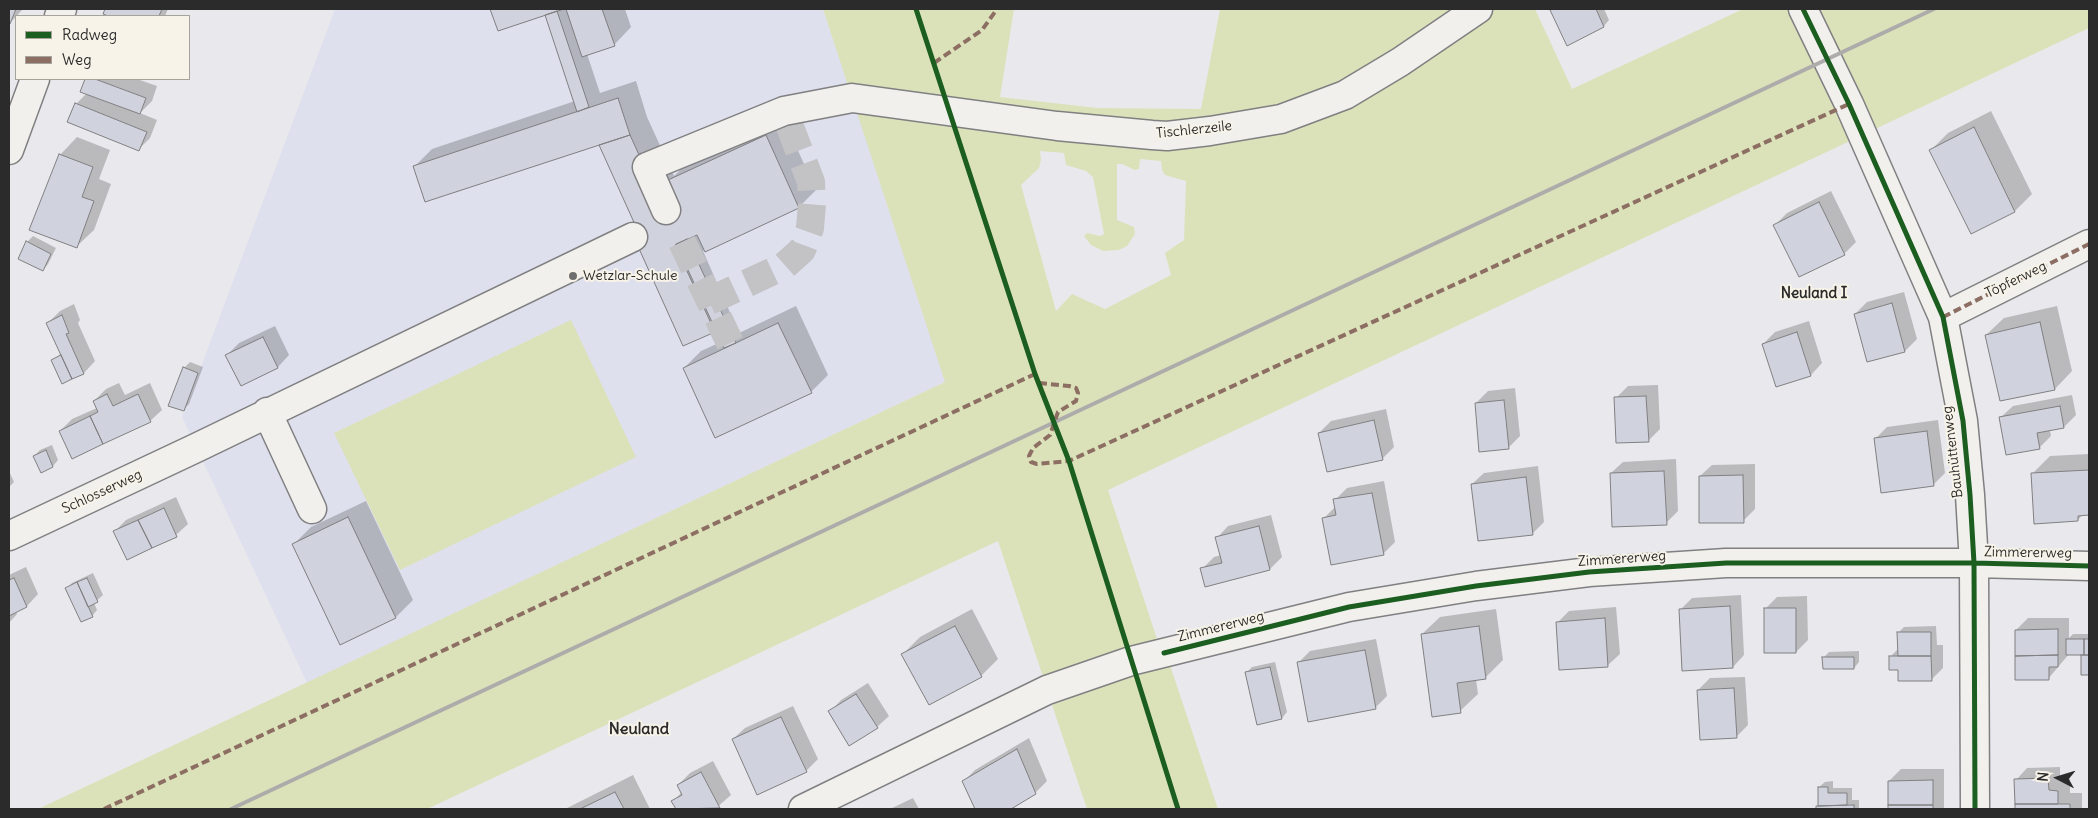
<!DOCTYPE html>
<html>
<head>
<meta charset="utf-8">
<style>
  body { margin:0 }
  #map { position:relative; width:2098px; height:818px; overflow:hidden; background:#e9e9ed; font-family:Delius,sans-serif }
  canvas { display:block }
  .frame { position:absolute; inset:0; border:10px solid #2b2b2b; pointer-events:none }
  .legend { position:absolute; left:15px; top:15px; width:175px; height:65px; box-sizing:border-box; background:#f7f3e8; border:1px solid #a5a39c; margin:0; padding:6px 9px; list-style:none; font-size:15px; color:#2b2b2b }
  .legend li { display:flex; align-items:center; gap:10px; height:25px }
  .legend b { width:25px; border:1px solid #a5a39c }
  .north { position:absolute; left:2033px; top:753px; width:50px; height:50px; -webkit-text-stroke:4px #f7f3e8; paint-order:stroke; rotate:275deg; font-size:14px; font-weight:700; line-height:20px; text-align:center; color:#2b2b2b }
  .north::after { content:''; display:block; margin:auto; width:18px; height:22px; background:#2b2b2b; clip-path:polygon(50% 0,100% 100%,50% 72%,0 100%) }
</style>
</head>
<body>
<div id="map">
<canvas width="2098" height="818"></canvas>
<div class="frame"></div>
<ul class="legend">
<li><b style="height:6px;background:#1b5e20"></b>Radweg</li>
<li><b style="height:6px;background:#8d6e63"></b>Weg</li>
</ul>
<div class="north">N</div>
</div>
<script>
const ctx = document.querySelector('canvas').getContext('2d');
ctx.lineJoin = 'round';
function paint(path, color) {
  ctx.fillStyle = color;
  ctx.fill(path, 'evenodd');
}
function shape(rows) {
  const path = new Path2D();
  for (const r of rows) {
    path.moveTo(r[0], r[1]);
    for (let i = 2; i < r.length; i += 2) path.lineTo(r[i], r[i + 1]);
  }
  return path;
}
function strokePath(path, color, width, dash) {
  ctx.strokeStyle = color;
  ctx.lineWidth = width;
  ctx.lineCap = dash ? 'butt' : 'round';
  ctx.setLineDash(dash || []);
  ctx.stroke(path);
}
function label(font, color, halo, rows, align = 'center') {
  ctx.font = font + ' Delius,sans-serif';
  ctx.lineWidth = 4;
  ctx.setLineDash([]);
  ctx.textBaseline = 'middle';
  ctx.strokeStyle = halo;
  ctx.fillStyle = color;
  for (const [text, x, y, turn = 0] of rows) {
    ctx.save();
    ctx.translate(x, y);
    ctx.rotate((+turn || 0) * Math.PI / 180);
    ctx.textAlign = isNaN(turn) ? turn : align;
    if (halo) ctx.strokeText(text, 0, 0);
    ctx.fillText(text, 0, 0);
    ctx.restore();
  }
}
const built = shape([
  [335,9,823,9,947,381,307,683,182,417]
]);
const green = shape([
  [823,9,1014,9,1000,97,1097,108,1201,109,1220,9,1535,9,1572,89,1743,9,1792,9,1850,141,1108,490,1158,642,1044,680,998,541,427,809,38,809,945,382],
  [1040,151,1064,153,1066,165,1086,171,1093,177,1104,234,1100,236,1087,233,1084,236,1091,245,1103,251,1119,250,1127,246,1135,234,1134,227,1117,220,1117,164,1122,164,1135,170,1139,169,1140,159,1161,161,1162,170,1165,175,1186,181,1184,240,1165,253,1171,275,1105,309,1072,294,1056,311,1021,185,1039,168,1041,160],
  [1812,9,2089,9,2089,28,1873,130],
  [571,320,636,457,400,570,334,433],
  [1170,665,1218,809,1087,809,1052,705,1121,679]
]);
const shadow = shape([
  [9,9,23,9,10,23,9,22],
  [107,9,168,9,165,16,104,16],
  [492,9,625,9,631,27,614,45,587,54,600,93,636,81,647,117,674,176,687,163,783,118,816,190,799,207,703,251,739,333,796,306,828,375,811,392,684,368,701,351,723,341,717,328,714,331,637,227,599,143,415,166,432,149,575,101,546,13,498,29],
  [1553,9,1604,9,1609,20,1604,26,1568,44,1552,10],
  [86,79,137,79,157,86,152,101,140,113,157,120,150,138,139,149,76,104,87,93,82,91],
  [1991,111,2032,194,2015,211,1972,233,1931,150,1948,133],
  [77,137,110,150,99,179,111,184,94,230,76,247,60,155],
  [1831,191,1856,242,1844,254,1775,225,1787,213],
  [33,236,56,248,48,264,43,270,27,242],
  [1904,292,1917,339,1905,351,1867,361,1855,314,1867,302],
  [74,304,80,320,78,323,95,361,84,373,63,382,52,360,62,353,48,323,60,311],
  [2057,306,2072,371,2055,389,2001,400,1986,335,2004,318],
  [1809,321,1822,363,1811,375,1776,386,1763,344,1775,332],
  [275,326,289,355,278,367,241,385,227,355,239,343],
  [190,362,203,367,189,404,183,410,184,368],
  [119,383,125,395,150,383,162,410,150,421,60,431,72,419,97,408,94,401,106,389],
  [1658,385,1660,429,1648,441,1616,398,1628,386],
  [1515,388,1520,436,1508,448,1476,403,1488,391],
  [2072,395,2076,415,2064,427,2050,430,2051,436,2039,448,2001,417,2013,406],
  [1386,409,1394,447,1382,459,1319,433,1331,421],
  [1938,420,1945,473,1933,485,1875,439,1887,427],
  [52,445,58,460,53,466,41,472,34,456,40,450],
  [2089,454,2089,514,2083,514,2078,520,2032,474,2050,456],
  [1676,459,1678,511,1666,523,1611,473,1623,462],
  [1755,464,1755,509,1743,521,1700,476,1712,465],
  [1538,466,1544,522,1532,534,1472,484,1484,473],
  [9,471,14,482,9,487],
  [1384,481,1395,542,1383,554,1324,518,1336,506,1335,500,1347,488],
  [176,497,188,524,176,535,127,559,114,532,126,520],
  [366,501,413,600,396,617,294,544,311,527],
  [1271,515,1282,557,1270,569,1206,585,1202,569,1214,557,1221,555,1217,538,1228,526],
  [26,567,38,594,27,606,16,611,17,614,9,623,9,575],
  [93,573,103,595,94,603,97,610,92,616,67,589,72,583],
  [1741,595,1744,655,1733,667,1680,610,1692,598],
  [1807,596,1808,640,1796,652,1765,609,1777,597],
  [1616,607,1620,654,1608,665,1560,669,1557,623,1569,611],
  [972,609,998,659,981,676,903,654,920,637],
  [1496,609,1503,660,1485,678,1476,679,1478,694,1460,711,1422,634,1440,617],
  [2028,618,2069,618,2069,638,2073,634,2089,634,2089,674,2082,674,2082,654,2069,654,2048,679,2016,630],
  [1936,626,1937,645,1943,645,1943,668,1931,680,1899,669,1890,657,1899,648,1899,632,1904,627],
  [1376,639,1387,696,1375,708,1298,663,1310,651],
  [1859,651,1859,662,1854,668,1824,657,1829,652],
  [1275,662,1287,712,1282,718,1246,673,1252,667],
  [1745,677,1748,725,1736,737,1698,690,1710,678],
  [868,683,889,716,877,727,830,712,841,700],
  [793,706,818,759,806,771,733,739,745,728],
  [1029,738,1047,781,1035,793,1008,809,976,809,963,782,975,770],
  [713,761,731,795,715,809,677,809,673,801,682,792,678,785,690,773],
  [2060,767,2060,779,2070,779,2070,793,2082,793,2082,809,2016,809,2016,780,2027,768],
  [1901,769,1944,769,1944,809,1890,809,1889,781],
  [633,775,650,809,565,809],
  [1833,781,1833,788,1852,788,1852,800,1859,800,1859,809,1818,809,1819,787,1825,782],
  [913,798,919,809,890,809]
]);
const building = shape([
  [9,9,16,9,10,24,9,23,9,9],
  [105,9,162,9,159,16,108,16,103,14,105,9],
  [490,9,564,9,498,31,490,9],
  [566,9,602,9,615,46,582,57,566,9],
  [1553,9,1596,9,1604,27,1567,46,1550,10,1553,9],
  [557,11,589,107,577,112,545,15,557,11],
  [85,79,95,79,146,98,140,114,80,92,85,79],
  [618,98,630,135,425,202,413,166,618,98],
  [75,103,147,132,139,151,67,122,75,103],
  [1974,127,2015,212,1971,234,1929,150,1974,127],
  [630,135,664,210,679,204,668,180,766,135,799,208,705,252,697,235,675,245,715,332,683,346,631,231,637,229,599,145,630,135],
  [59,154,93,167,82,197,94,201,77,248,29,230,59,154],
  [1819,202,1845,255,1799,277,1773,225,1819,202],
  [687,239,736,343,724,348,676,244,687,239],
  [26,241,51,254,43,271,18,259,26,241],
  [1892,303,1905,352,1867,362,1854,314,1892,303],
  [62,315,69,333,66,334,84,374,72,379,46,323,62,315],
  [2040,322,2055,390,2000,401,1985,335,2040,322],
  [778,323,812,393,715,438,683,368,778,323],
  [1797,332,1811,376,1776,387,1762,344,1797,332],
  [263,337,278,368,241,386,225,355,263,337],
  [61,355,72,379,62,384,51,360,61,355],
  [183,367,198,373,184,411,168,406,183,367],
  [107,394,113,406,138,394,151,422,103,444,90,416,98,412,93,401,107,394],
  [1646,396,1649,442,1616,443,1614,397,1646,396],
  [1504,400,1509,449,1479,452,1475,403,1504,400],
  [2060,406,2064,428,2037,433,2040,449,2006,455,1999,417,2060,406],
  [90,416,103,444,72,459,59,431,90,416],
  [1374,420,1383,460,1327,472,1318,433,1374,420],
  [1927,431,1934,486,1881,493,1874,438,1927,431],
  [46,450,53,467,41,473,33,456,46,450],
  [2089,470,2089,515,2078,516,2078,521,2034,524,2031,473,2089,470],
  [1664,471,1667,525,1612,527,1610,473,1664,471],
  [1743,475,1744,523,1699,523,1699,476,1743,475],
  [1526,477,1533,535,1478,541,1471,484,1526,477],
  [1372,493,1384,555,1331,565,1322,518,1336,515,1333,499,1372,493],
  [164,508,177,537,152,548,138,520,164,508],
  [348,517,396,618,340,645,292,544,348,517],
  [138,520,152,548,127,560,113,531,138,520],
  [1259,526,1270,570,1205,587,1200,568,1222,563,1215,537,1259,526],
  [14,578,27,607,9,616,9,580,14,578],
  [87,578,98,602,88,607,77,582,87,578],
  [77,582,93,617,81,622,65,588,77,582],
  [1730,606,1733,668,1682,671,1679,609,1730,606],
  [1764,608,1796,608,1796,653,1764,653,1764,608],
  [1605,618,1608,667,1559,670,1556,622,1605,618],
  [955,626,982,677,929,705,901,654,955,626],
  [1479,626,1486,679,1457,683,1461,713,1432,717,1421,634,1479,626],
  [2058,629,2058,655,2015,656,2015,630,2058,629],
  [1897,632,1931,632,1931,656,1898,656,1897,632],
  [2066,639,2084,639,2084,655,2066,655,2066,639],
  [2084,639,2089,639,2089,655,2084,655,2084,639],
  [1365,650,1376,709,1308,722,1297,662,1365,650],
  [2058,655,2058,667,2049,667,2049,680,2015,680,2015,656,2058,655],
  [2081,655,2089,655,2089,675,2081,675,2081,655],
  [1889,656,1931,656,1932,681,1898,681,1898,670,1889,670,1889,656],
  [1822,657,1854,657,1854,669,1823,669,1822,657],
  [1270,667,1282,719,1257,725,1245,672,1270,667],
  [1734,688,1737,738,1700,740,1697,690,1734,688],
  [856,694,878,728,849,746,828,711,856,694],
  [781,717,807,772,757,795,732,739,781,717],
  [1017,749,1036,794,1011,809,975,809,962,781,1017,749],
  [701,772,720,808,676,809,671,801,682,795,677,785,701,772],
  [2048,778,2049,790,2058,791,2058,804,2015,804,2014,779,2048,778],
  [1933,780,1933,805,1888,805,1888,781,1933,780],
  [1818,787,1828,787,1828,793,1847,793,1847,805,1818,806,1818,787],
  [615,792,624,809,580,809,615,792],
  [2015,804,2070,804,2070,809,2015,809,2015,804],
  [1854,805,1854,809,1816,809,1816,806,1854,805],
  [1888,805,1933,805,1933,809,1888,809,1888,805]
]);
const minorTunnel = shape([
  [682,242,731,345],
  [709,301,784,266,802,250,810,228,812,204,811,182,784,111]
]);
const minor = shape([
  [1803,9,1849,104,1943,317,1963,421,1970,495,1974,563,1975,809],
  [59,16,62,9],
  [9,150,35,79],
  [666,210,647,167,784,111,852,98,1057,126,1152,135,1167,136,1210,131,1281,119,1345,95,1400,62,1478,9],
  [1943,317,2089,244],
  [267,412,312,509],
  [9,536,196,448,633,237],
  [803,809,1047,690,1131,661,1349,607,1476,586,1589,572,1726,563,1974,563,2089,566]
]);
const rail = shape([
  [231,809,1934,9]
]);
const quiet = shape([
  [934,63,982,30,997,9],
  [1943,317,2089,244],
  [1039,383,1069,386,1076,388,1078,393,1076,401,1058,412,1050,435,1033,448,1029,456,1031,462,1037,464,1069,461,1849,104],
  [104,809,1035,374]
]);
const cycleway = shape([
  [916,9,1035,374,1069,461,1178,809],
  [1803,9,1849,104,1943,317,1963,421,1970,495,1974,563,1975,809],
  [1164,653,1349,607,1476,586,1589,572,1726,563,1974,563,2089,566]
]);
const markers = [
  [573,276,5,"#6e6e6f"]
];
const streetNames = [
  ["Tischlerzeile",1194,130,-6],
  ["Töpferweg",2016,280,-26],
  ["Bauhüttenweg",1953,452,-97],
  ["Schlosserweg",102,492,-25],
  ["Zimmererweg",2028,553,1],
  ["Zimmererweg",1622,559,-4],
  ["Zimmererweg",1221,627,-14]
];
const poiNames = [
  ["Wetzlar-Schule",583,276]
];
const neighbourhoodNames = [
  ["Neuland I",1814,294]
];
const quarterNames = [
  ["Neuland",639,729]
];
paint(built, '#dee0ed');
paint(green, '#dbe2ba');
paint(shadow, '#0003');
paint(building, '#d0d2dd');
strokePath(building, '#808082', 1);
strokePath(minorTunnel, '#c3c3c6', 28, [28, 14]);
strokePath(minor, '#808082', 31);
strokePath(minor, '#f1f0ed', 28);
strokePath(rail, '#adacab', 4);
strokePath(quiet, '#8d6e63', 4, [8, 4]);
strokePath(cycleway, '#1b5e20', 5);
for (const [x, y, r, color] of markers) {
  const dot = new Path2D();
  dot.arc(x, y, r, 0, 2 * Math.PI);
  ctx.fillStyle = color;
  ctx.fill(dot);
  strokePath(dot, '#f7f3e8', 2);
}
label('14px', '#2b2b2b', '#f7f3e8', streetNames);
label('14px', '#2b2b2b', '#f7f3e8', poiNames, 'left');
label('bold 15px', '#2b2b2b', '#f7f3e8', neighbourhoodNames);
label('bold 16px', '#2b2b2b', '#f7f3e8', quarterNames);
</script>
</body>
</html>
